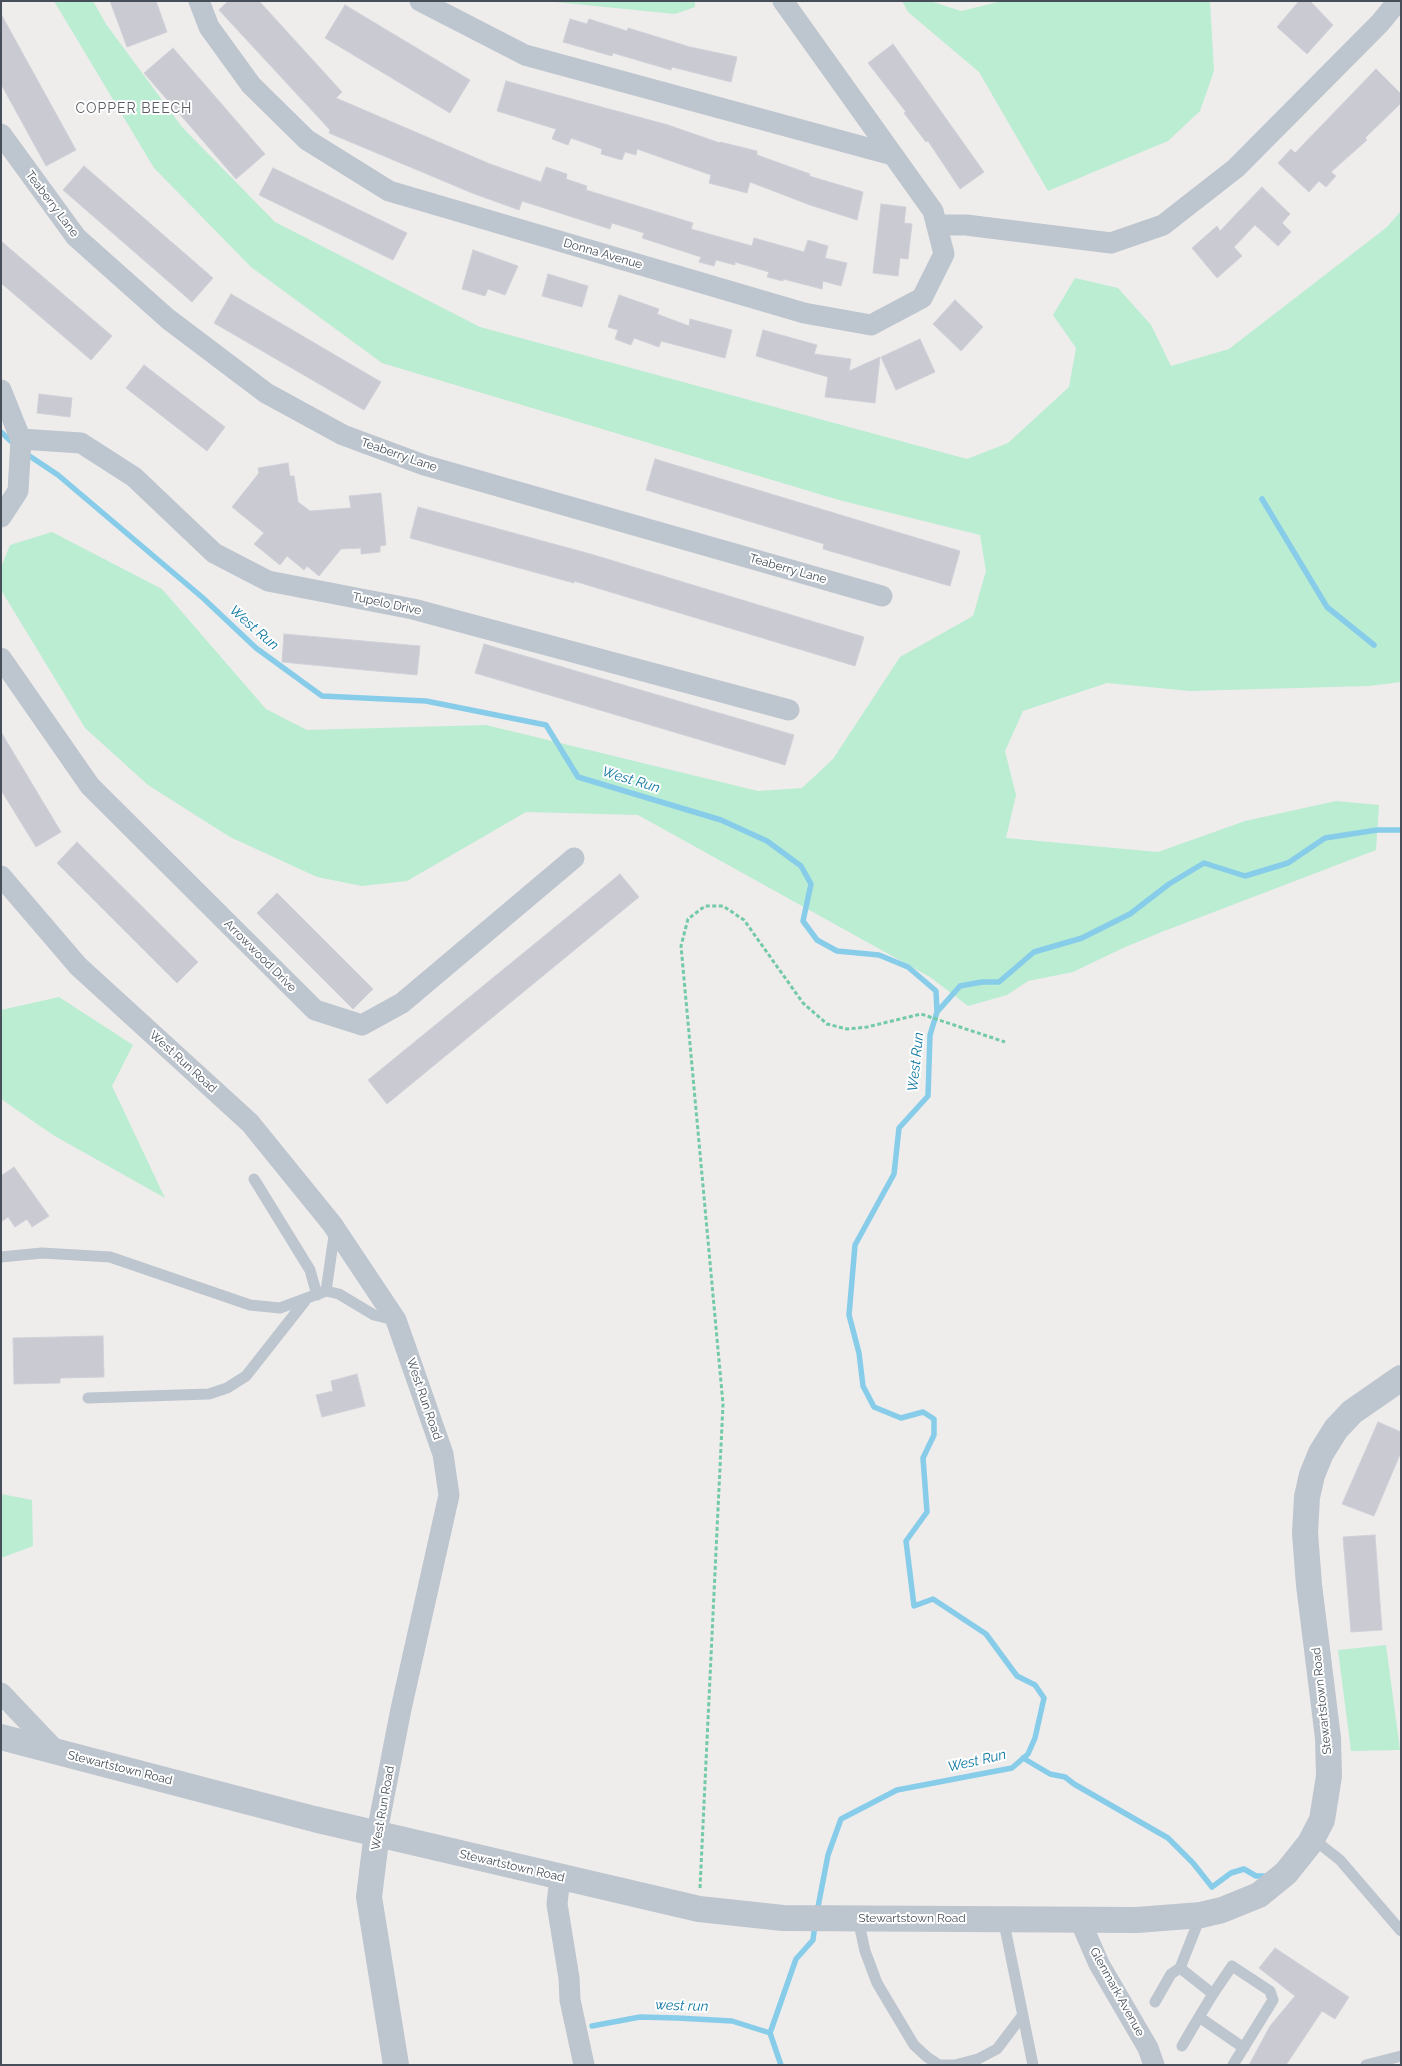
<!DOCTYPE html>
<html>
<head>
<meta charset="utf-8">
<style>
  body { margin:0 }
  #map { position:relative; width:1402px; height:2066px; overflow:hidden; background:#efecec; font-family:Raleway,sans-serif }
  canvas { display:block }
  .frame { position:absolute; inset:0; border:2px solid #454e59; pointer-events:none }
</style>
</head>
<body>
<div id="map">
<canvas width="1402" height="2066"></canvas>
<div class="frame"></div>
</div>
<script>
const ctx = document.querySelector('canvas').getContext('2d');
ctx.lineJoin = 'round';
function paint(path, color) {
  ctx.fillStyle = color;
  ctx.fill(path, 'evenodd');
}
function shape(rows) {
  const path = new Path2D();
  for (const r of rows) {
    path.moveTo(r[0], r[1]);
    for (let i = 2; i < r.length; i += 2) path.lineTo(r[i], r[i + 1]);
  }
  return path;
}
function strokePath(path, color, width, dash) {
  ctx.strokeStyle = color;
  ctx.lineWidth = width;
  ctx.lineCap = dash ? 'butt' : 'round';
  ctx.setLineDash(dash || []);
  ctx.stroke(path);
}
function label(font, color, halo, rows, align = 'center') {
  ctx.font = font + ' Raleway,sans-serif';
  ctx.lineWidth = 4;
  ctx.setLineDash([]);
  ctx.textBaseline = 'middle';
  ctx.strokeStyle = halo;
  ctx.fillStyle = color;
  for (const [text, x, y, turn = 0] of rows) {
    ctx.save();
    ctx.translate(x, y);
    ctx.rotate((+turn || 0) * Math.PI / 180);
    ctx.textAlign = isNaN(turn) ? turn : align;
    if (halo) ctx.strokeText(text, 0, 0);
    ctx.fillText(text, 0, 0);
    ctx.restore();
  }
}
const green = shape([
  [54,1,93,1,106,24,182,127,275,222,480,327,967,459,1008,443,1069,387,1076,348,1053,315,1075,278,1118,288,1151,325,1171,366,1229,349,1387,227,1401,211,1401,682,1369,686,1190,691,1107,683,1023,711,1005,751,1016,795,1006,838,1158,852,1245,821,1336,801,1379,805,1376,850,1159,933,1123,948,1073,972,1028,981,1007,995,968,1006,930,977,638,815,526,812,407,881,362,886,317,877,230,837,148,785,85,728,1,590,1,567,10,545,52,532,162,589,266,709,307,730,486,725,758,791,802,788,833,759,900,657,973,616,986,571,980,535,839,500,382,363,251,267,154,168],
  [545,1,695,1,695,7,675,14],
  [902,1,930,1,961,11,1002,1,1210,1,1214,71,1200,111,1168,141,1048,191,979,72,908,12],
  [59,997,133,1045,112,1086,165,1198,53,1135,1,1099,1,1010],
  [1,1494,32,1500,33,1546,1,1558],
  [1386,1645,1400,1750,1351,1751,1338,1650]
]);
const stream = shape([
  [1,432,16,446],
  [25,453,58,475,203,598,256,648,322,696,426,701,546,725,578,777,721,820,767,841,801,866,811,884,803,921,817,940,837,951,879,955,908,967,936,991,937,1012,930,1035,928,1096,899,1128,894,1174,855,1245,849,1315,859,1353,863,1386,874,1407,901,1418,923,1412,934,1419,934,1435,923,1458,927,1512,906,1541,914,1606,933,1599,986,1634,1017,1676,1035,1685,1044,1698,1035,1738,1028,1754,1012,1768,897,1790,841,1819,828,1855,817,1912],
  [1262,499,1327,607,1374,645],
  [937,1012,960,986,982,982,999,982,1034,952,1082,938,1130,914,1169,884,1204,863,1245,876,1288,863,1325,838,1377,830,1401,830],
  [1023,1758,1050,1774,1065,1777,1074,1784,1168,1838,1193,1863,1212,1887,1231,1873,1244,1869,1256,1876,1267,1876],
  [592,2026,640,2017,677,2018,732,2021,770,2033],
  [781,2065,770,2033,796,1959,813,1940,815,1924]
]);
const building = shape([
  [110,1,156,1,167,32,127,47,110,1],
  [228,1,259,1,342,92,336,98,490,164,541,182,546,167,567,174,566,179,587,186,586,190,693,223,691,229,752,246,754,238,804,252,808,240,828,246,825,258,847,263,841,286,823,281,822,289,783,279,783,281,767,277,769,272,735,262,735,265,716,260,714,266,699,262,701,257,642,238,644,233,612,223,610,229,522,201,519,210,472,193,329,133,330,130,219,10,228,1],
  [1299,1,1310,1,1333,25,1307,54,1277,27,1299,1],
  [345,5,470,80,450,113,325,38,345,5],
  [1,14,76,150,46,166,1,84,1,14],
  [570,19,587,24,589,19,627,31,628,28,690,47,737,57,731,82,672,67,671,70,613,53,612,56,563,42,570,19],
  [893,44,984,172,960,189,928,141,926,142,904,113,906,112,868,63,893,44],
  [173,48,265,154,236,179,144,73,173,48],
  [1376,69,1401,94,1401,103,1365,138,1367,140,1331,172,1336,176,1326,187,1319,181,1309,192,1278,163,1291,149,1295,153,1376,69],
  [506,81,668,125,720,143,720,142,757,151,757,155,810,174,809,176,863,192,857,220,810,205,750,182,747,193,709,183,711,175,637,149,636,155,625,152,622,160,601,154,602,149,571,138,568,145,552,139,556,129,497,111,506,81],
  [84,166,213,278,192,302,63,190,84,166],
  [273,168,407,233,393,260,259,195,273,168],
  [1262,187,1290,214,1282,223,1291,232,1278,246,1255,225,1234,247,1242,256,1217,278,1192,248,1217,226,1220,231,1262,187],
  [881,204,906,207,904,223,912,224,908,259,900,258,898,276,873,273,881,204],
  [1,241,112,336,91,360,1,283,1,241],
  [473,250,518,266,505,295,488,289,485,296,462,289,473,250],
  [548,274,588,286,582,307,542,296,548,274],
  [231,294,381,382,364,410,214,323,231,294],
  [619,295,659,309,657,314,689,326,690,319,732,330,725,358,661,341,659,347,634,338,631,345,615,339,618,330,608,327,619,295],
  [955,300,983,327,961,351,933,324,955,300],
  [763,330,817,345,814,354,851,359,849,371,880,357,875,403,825,397,828,377,756,356,763,330],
  [920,339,935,372,896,390,881,357,920,339],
  [144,365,225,427,207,451,126,388,144,365],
  [39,394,72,398,70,417,37,413,39,394],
  [655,459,960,551,950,586,823,549,824,544,646,490,655,459],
  [288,463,290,476,294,476,298,502,310,511,351,508,349,496,381,493,386,545,380,546,380,552,361,554,361,548,341,549,319,576,307,566,304,570,287,556,280,565,254,544,264,533,232,507,259,473,258,468,288,463],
  [418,507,594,555,864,637,855,666,574,581,574,583,410,538,418,507],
  [284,634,420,646,417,675,282,662,284,634],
  [484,644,794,735,785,765,475,673,484,644],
  [1,732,61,832,36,847,1,790,1,732],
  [77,842,198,962,177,983,57,863,77,842],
  [620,874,639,897,387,1104,368,1080,620,874],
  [277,893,373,989,353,1009,257,913,277,893],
  [14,1167,49,1216,32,1227,27,1219,15,1227,8,1217,1,1222,1,1176,14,1167],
  [103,1336,104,1377,60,1378,60,1383,14,1384,13,1338,103,1336],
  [357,1374,365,1406,322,1417,316,1395,333,1391,331,1381,357,1374],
  [1378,1422,1401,1432,1401,1452,1374,1516,1342,1504,1378,1422],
  [1375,1535,1382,1630,1351,1632,1343,1537,1375,1535],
  [1275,1948,1349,1997,1335,2019,1322,2011,1286,2065,1249,2065,1270,2026,1295,1996,1259,1968,1275,1948]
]);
const path = shape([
  [700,1888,723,1404,681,946,688,919,705,906,723,906,744,920,803,1003,827,1024,847,1029,867,1027,921,1014,1005,1042]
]);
const service = shape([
  [254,1179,310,1270,317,1295],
  [1,1257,42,1253,110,1257,250,1305,280,1308,326,1291,339,1294,374,1315,394,1320],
  [326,1291,335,1229],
  [88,1398,209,1394,227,1388,246,1376,305,1301],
  [1312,1838,1340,1860,1401,1931],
  [1201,1915,1180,1968,1213,1994,1232,1966,1270,1991,1273,2000,1233,2065],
  [1003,1918,1033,2065],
  [858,1919,865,1951,877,1983,914,2045,927,2057,939,2065,955,2065,978,2059,997,2049,1022,2016],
  [1213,1994,1199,2017,1244,2048],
  [1155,2002,1171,1974,1180,1968],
  [1182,2046,1199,2017],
  [1366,2065,1401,2056]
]);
const minor = shape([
  [199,1,209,27,251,85,307,140,389,191,804,313,871,325,922,298,944,254,933,211,783,1],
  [420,1,525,55,893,155],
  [1,134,76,237,168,319,266,393,343,435,424,465,882,596],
  [937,225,966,225,1111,243,1163,225,1236,168,1380,23,1398,1],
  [1,390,21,440,18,491,1,517],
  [21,439,81,443,134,477,214,553,268,581,413,609,789,710],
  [1,658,90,786,315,1010,362,1025,402,1003,574,858],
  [1,876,78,966,250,1123,332,1224,396,1320,443,1454,449,1495,401,1709,377,1832],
  [1,1693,56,1751],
  [560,1877,557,1904,569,1978,570,2000,584,2065],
  [1079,1918,1099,1964,1148,2048,1154,2065]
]);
const tertiary = shape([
  [1,1737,314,1819,699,1909,783,1918,1137,1920,1201,1915,1222,1910,1259,1895,1286,1873,1310,1843,1322,1820,1329,1776,1328,1738,1309,1585,1305,1533,1307,1497,1312,1475,1321,1453,1336,1429,1352,1412,1401,1378],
  [377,1832,369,1897,396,2065]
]);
const streetNames = [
  ["Teaberry Lane",52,204,53],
  ["Donna Avenue",603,254,16],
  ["Teaberry Lane",399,455,19],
  ["Teaberry Lane",788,569,16],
  ["Tupelo Drive",387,604,12],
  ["Arrowwood Drive",260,956,45],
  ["West Run Road",183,1062,42],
  ["West Run Road",424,1399,71],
  ["Stewartstown Road",1322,1701,-96],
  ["Stewartstown Road",120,1768,14],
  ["West Run Road",383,1808,-80],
  ["Stewartstown Road",512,1866,13],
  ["Stewartstown Road",912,1918],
  ["Glenmark Avenue",1117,1992,61]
];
const neighbourhoodNames = [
  ["COPPER BEECH",134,109]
];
const waterNames = [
  ["West Run",254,628,41],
  ["West Run",631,780,17],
  ["West Run",916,1062,-84],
  ["West Run",977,1761,-13],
  ["west run",682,2006,2]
];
paint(green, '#baedd2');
strokePath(stream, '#87cde9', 5.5);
paint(building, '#c9cad2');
strokePath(building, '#d0d1d8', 1);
strokePath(path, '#73caa6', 3, [4, 2.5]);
strokePath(service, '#bdc5ce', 11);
strokePath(minor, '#bdc5ce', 21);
strokePath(tertiary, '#bdc5ce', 26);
label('12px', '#454e59', '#fff', streetNames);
ctx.letterSpacing = '1px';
label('14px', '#595c61', '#fff', neighbourhoodNames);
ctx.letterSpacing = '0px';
label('italic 14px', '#0f77a1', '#fff', waterNames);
</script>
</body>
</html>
